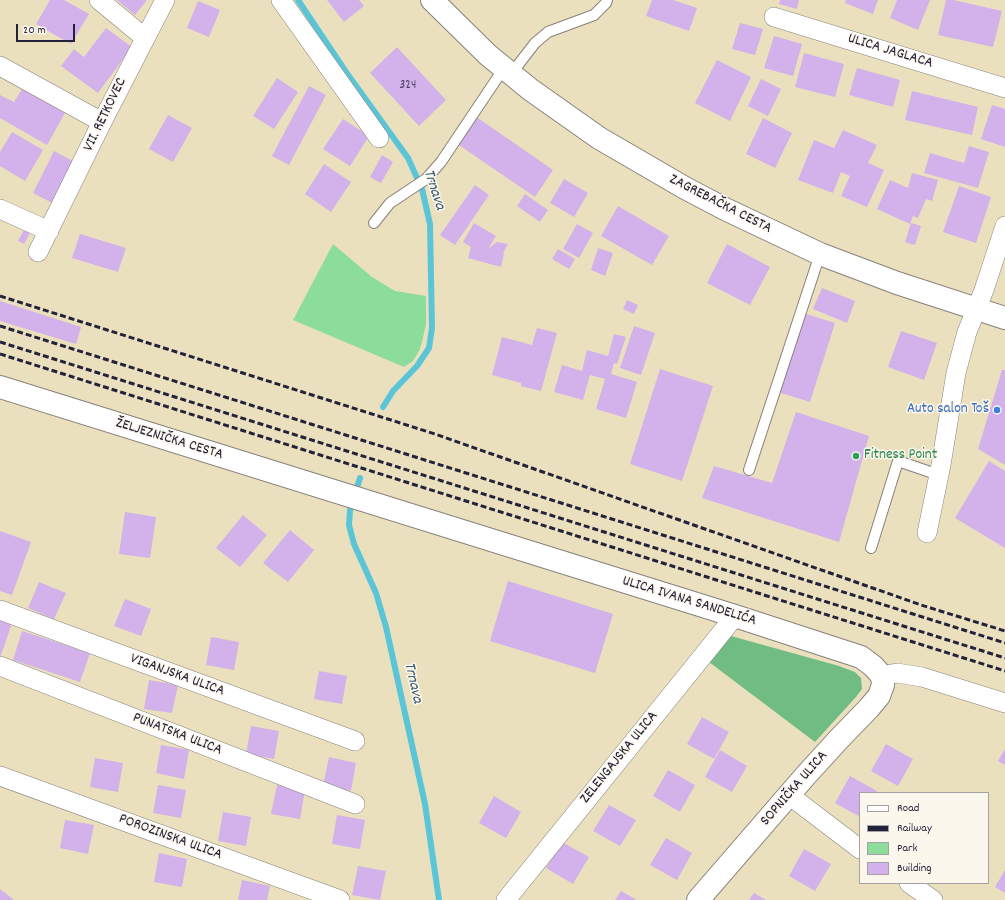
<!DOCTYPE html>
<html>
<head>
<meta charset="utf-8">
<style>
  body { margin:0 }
  #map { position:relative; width:1005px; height:900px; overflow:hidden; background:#ebe0bd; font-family:Dekko,sans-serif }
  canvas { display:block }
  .legend { position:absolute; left:859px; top:792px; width:130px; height:92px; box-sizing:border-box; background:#fbf7ec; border:1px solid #a4a2a5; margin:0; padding:5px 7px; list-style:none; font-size:12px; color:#22223b }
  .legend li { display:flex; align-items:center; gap:8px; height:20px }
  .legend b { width:20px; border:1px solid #a4a2a5 }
  .scale { position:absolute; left:16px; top:24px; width:59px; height:18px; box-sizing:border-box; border:2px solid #22223b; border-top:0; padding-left:5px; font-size:12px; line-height:14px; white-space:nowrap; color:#22223b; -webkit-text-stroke:3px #fbf7ec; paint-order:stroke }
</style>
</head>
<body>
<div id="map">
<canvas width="1005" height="900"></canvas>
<ul class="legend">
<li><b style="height:5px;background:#fff"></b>Road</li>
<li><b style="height:5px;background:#22223b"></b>Railway</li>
<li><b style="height:11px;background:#8cdc9b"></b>Park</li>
<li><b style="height:11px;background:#d3b1ea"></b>Building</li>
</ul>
<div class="scale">20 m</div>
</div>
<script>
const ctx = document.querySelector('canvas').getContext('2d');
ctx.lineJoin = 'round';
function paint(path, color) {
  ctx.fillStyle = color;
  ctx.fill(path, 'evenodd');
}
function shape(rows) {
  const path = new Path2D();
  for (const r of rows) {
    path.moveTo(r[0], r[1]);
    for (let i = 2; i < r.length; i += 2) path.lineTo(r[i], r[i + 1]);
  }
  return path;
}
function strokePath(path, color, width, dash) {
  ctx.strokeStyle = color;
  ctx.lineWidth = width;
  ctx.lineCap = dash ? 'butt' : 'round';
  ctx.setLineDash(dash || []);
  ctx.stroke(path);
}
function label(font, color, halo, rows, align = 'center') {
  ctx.font = font + ' Dekko,sans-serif';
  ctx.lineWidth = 3;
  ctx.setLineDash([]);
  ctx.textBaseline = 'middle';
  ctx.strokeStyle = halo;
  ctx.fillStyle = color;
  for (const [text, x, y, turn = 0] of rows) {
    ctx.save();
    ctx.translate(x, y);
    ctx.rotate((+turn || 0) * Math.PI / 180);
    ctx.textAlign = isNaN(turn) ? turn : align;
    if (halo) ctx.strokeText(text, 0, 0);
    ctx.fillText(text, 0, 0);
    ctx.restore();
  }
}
const green = shape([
  [333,244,372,277,395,291,426,296,426,324,422,342,419,351,413,361,404,367,293,320]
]);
const forest = shape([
  [731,636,839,666,855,672,861,678,862,689,856,697,815,742,709,662]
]);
const stream = shape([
  [298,0,346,72,408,158,422,189,430,224,432,328,429,348,417,366,393,391,383,407],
  [360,478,350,510,349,525,354,544,376,593,386,627,425,804,439,900]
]);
const building = shape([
  [50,0,64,0,89,14,71,44,36,24],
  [117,0,147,0,135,15],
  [327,0,359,0,364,6,344,22],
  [652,0,673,0,697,8,689,31,646,16],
  [780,0,799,0,797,9,779,4],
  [846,0,878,0,873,14,845,3],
  [897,0,930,0,918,30,890,18],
  [946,0,953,0,1002,11,993,47,938,35],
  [198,1,220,10,209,37,187,28],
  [740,23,763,29,755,55,732,49],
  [106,28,132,47,98,93,61,66,74,49,84,57],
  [774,36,802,44,793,76,764,68],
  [397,47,446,100,419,126,370,73],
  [804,53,844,64,835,97,795,87],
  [717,60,751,77,730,121,695,103],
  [857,68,900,80,893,107,849,95],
  [277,78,298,92,274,129,253,116],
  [761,79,781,89,768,116,748,106],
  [309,86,326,95,289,165,272,156],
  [22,89,65,113,47,145,0,118,0,95,14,102],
  [912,91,978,107,972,135,905,120],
  [992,105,1005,109,1005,147,981,139],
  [168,115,192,128,173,162,149,149],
  [475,116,553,170,535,197,456,143],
  [763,118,792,133,775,168,746,154],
  [343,119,369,136,350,166,323,149],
  [843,130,877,145,868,163,884,170,867,207,841,196,850,176,841,172,833,193,798,180,814,140,834,148],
  [12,132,43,150,25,181,0,166,0,152],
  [969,146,989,152,978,188,924,173,930,153,964,163],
  [54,151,73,161,52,203,33,193],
  [382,155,393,162,381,183,370,177],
  [324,164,351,182,331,212,305,194],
  [912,173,938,180,932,201,926,199,918,218,913,216,910,224,877,209,890,180,908,188],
  [564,179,588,193,574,217,550,203],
  [475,185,489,195,455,245,440,235],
  [959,186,991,197,976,243,943,232],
  [525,194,548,210,540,222,517,206],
  [618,206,669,236,652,265,601,236],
  [474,223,496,236,488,249,497,242,508,244,503,253,504,254,501,267,468,258,471,247,463,242],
  [911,223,921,226,915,245,905,242],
  [577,224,593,233,579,258,563,249],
  [24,230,30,233,24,244,18,241],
  [80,234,126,248,118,272,72,258],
  [727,244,770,267,750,305,707,283],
  [598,248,613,253,605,276,591,270],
  [558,249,575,259,569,269,552,259],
  [822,288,855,301,847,323,813,309],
  [627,300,638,305,634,314,623,309],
  [0,301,81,327,76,344,0,321],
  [803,313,835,323,810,402,778,392],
  [634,326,655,333,641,375,620,368],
  [537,328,557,333,541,391,521,386,521,383,492,375,502,337,532,345],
  [901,331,937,343,924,380,888,367],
  [614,334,626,337,617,364,614,363,611,374,637,382,626,418,596,409,605,379,590,375,583,400,554,392,562,365,582,371,587,350,608,356],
  [660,369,713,386,682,481,630,464],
  [1002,370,1005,370,1005,465,978,449],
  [796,412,869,436,839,542,702,498,714,466,772,483],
  [989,461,1005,471,1005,548,955,518],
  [125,512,156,517,150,558,119,554],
  [243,515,267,535,240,567,216,548],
  [290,530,314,550,288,582,263,563],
  [0,531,31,542,12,595,0,591],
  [508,581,613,614,595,673,490,641],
  [39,582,66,593,54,619,28,608],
  [125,599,151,609,141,636,114,626],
  [0,619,12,623,0,658],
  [22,631,90,653,80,682,13,660],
  [211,637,239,642,234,670,206,665],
  [319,671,347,676,342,704,314,699],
  [149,680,178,685,172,713,144,709],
  [702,717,729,732,714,759,687,744],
  [251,726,279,731,274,759,246,754],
  [886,744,913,759,898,786,871,771],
  [161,745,189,750,184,779,156,773],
  [1005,749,1005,765,998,761],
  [720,750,747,766,732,792,705,777],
  [329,757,356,763,351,791,323,786],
  [95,758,123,763,118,792,90,787],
  [668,770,695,785,680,812,653,796],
  [850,776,877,791,876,793,860,793,860,817,835,803],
  [158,785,186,790,181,818,153,813],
  [277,785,305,790,300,819,271,814],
  [494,796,521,812,506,838,479,823],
  [609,805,636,820,620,846,593,831],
  [223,812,251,817,246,846,218,841],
  [337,815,365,820,360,849,332,844],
  [65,820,94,825,88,854,60,848],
  [666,838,692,853,677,880,650,865],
  [562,842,589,857,573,884,546,868],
  [804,849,831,864,815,891,789,876],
  [159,853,187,859,182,887,154,882],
  [358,866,386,871,380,900,352,895],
  [1005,870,1005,893,995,887],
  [242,880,270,886,267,900,238,900],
  [0,889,14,900,0,900],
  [621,891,637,900,615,900],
  [754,893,766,900,749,900]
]);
const lane = shape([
  [511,74,535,43,548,32,594,15,606,3,607,0],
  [374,223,390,203,426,179,441,162,504,68],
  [749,470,820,254],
  [871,548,898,461,939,475]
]);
const street = shape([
  [99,0,145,38],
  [281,0,379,138],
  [774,17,1005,88],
  [0,66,102,122],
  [0,209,49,231],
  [38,252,102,122,165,0],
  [927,533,941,465,956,373,967,332,984,290,1005,226],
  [0,610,355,741],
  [0,666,355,804],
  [882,676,897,673,922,677,1005,703],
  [0,776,340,900],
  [789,795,860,849],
  [909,883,933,900],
  [506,900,735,616]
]);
const secondary = shape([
  [432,0,488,55,531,90,599,138,685,188,725,209,820,254,897,283,1005,318],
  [0,387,735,616,861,657,873,666,882,676,883,685,879,696,869,708,839,739,807,774,698,900]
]);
const rail = shape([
  [0,296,435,434,921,605,1005,631],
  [0,326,1005,643],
  [0,342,1005,658],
  [0,354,1005,671]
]);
const markers = [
  [997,410,4,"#3f7fe0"],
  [856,456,4,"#2e9e5b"]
];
const numberNames = [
  ["324",408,86]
];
const streetNames = [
  ["ULICA JAGLACA",890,52,17],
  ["VII. RETKOVEC",106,115,-64],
  ["ZAGREBAČKA CESTA",720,205,27],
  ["ŽELJEZNIČKA CESTA",169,440,17],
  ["ULICA IVANA SANDELIĆA",689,602,17],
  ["VIGANJSKA ULICA",177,676,20],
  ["PUNATSKA ULICA",177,735,21],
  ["ZELENGAJSKA ULICA",620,758,-51],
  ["SOPNIČKA ULICA",795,789,-49],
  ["POROZINSKA ULICA",170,838,20]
];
const shopNames = [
  ["Auto salon Toš",989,410]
];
const leisureNames = [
  ["Fitness Point",864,456]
];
const waterNames = [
  ["Trnava",433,190,72],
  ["Trnava",412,683,77]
];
paint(green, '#8cdc9b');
paint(forest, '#71bc83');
strokePath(stream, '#5bc5d7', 6);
paint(building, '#d3b1ea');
strokePath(lane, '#86817c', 12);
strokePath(street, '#86817c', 20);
strokePath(secondary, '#86817c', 24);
strokePath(lane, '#fff', 10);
strokePath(street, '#fff', 19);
strokePath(secondary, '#fff', 22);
strokePath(rail, '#22223b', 3, [6, 3]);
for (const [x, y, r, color] of markers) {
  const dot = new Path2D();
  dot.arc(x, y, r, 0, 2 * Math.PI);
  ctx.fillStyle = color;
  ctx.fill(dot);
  strokePath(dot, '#fbf7ec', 1.5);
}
label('13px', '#4e4667', null, numberNames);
label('15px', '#22223b', '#fbf7ec', streetNames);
label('15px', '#366cbe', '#fbf7ec', shopNames, 'right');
label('15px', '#27864d', '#fbf7ec', leisureNames, 'left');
label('italic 16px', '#365b72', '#fbf7ec', waterNames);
</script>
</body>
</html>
